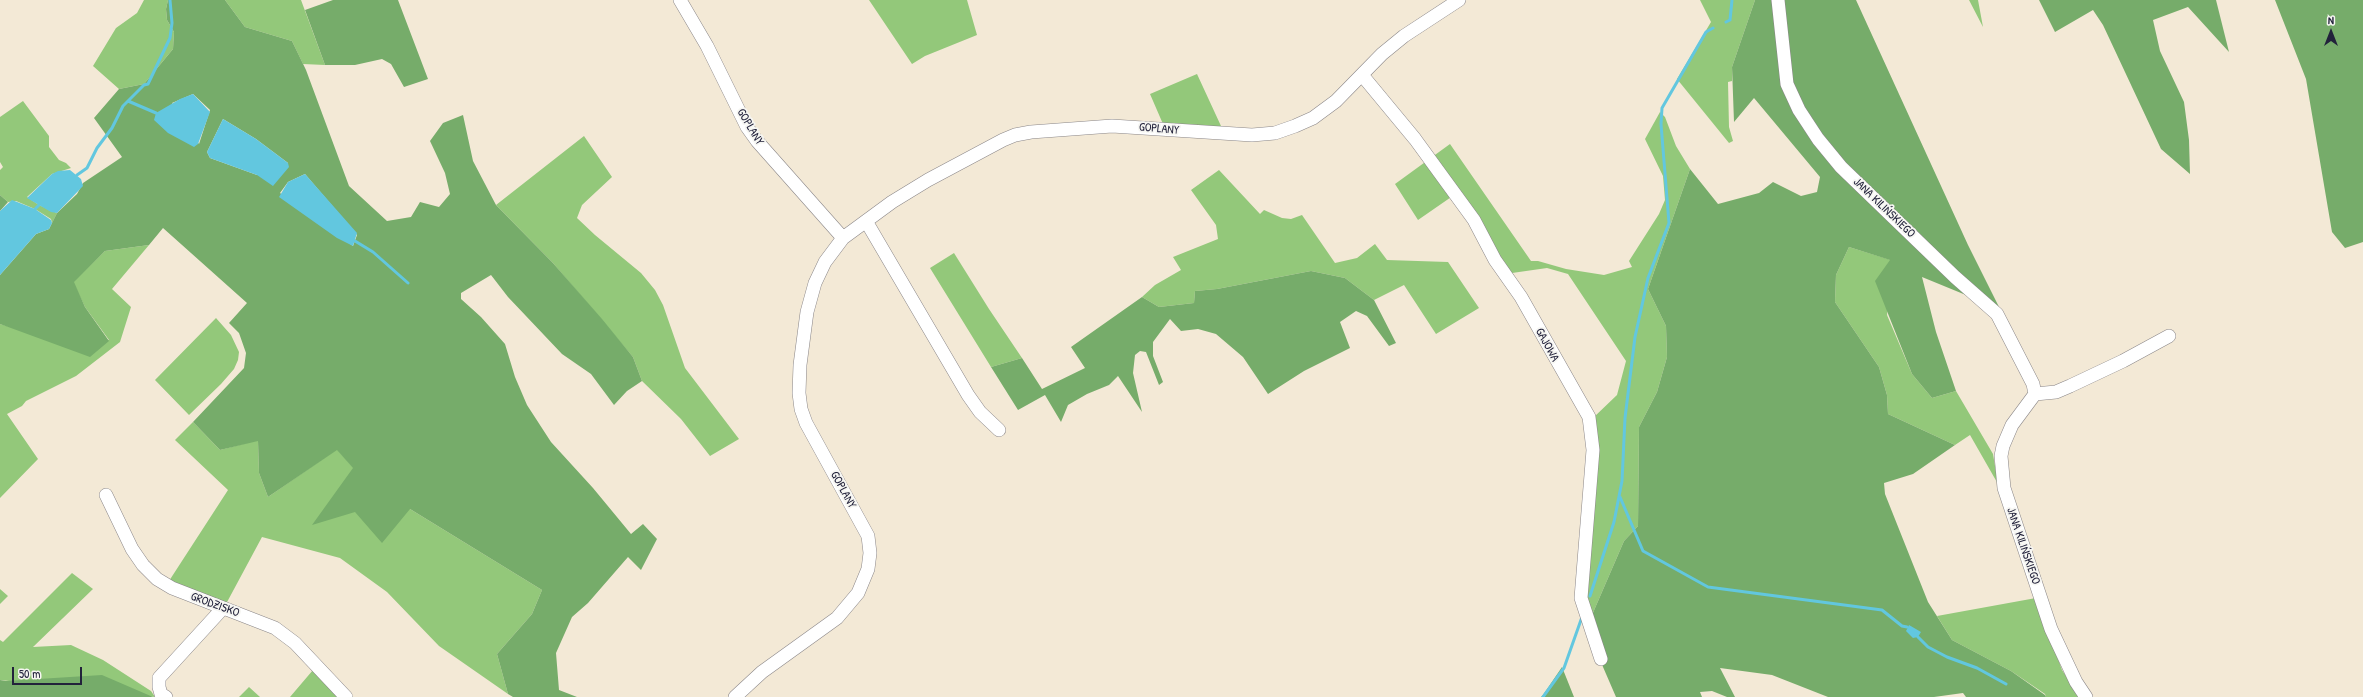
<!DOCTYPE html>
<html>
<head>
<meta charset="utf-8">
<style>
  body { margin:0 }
  #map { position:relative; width:2363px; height:697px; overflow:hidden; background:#f3e9d6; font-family:"Patrick Hand",sans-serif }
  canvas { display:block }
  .north { position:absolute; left:2311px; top:12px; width:40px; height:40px; -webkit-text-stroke:3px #f6f6f2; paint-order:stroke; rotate:0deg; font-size:11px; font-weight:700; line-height:16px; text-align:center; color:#22223b }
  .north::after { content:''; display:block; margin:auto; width:14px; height:18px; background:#22223b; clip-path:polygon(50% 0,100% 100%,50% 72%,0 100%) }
  .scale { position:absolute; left:12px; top:667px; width:70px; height:18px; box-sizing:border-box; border:2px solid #22223b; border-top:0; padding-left:5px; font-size:12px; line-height:14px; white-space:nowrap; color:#22223b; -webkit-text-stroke:3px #f6f6f2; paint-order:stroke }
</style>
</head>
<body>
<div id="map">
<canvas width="2363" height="697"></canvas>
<div class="north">N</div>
<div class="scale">50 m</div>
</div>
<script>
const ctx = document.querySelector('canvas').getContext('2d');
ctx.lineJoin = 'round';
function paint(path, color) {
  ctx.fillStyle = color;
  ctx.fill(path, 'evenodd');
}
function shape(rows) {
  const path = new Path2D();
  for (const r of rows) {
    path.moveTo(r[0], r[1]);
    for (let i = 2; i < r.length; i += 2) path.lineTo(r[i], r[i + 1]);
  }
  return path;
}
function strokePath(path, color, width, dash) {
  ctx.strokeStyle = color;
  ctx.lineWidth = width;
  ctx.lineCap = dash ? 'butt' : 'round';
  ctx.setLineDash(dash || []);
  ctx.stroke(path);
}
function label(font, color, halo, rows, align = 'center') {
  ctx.font = font + ' "Patrick Hand",sans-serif';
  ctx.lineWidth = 3.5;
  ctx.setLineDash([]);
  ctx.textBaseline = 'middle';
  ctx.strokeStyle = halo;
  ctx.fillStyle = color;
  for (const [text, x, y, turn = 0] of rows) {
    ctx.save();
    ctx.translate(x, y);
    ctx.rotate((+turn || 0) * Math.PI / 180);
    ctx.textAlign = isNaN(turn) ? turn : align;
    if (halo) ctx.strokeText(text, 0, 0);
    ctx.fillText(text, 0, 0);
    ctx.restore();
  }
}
const green = shape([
  [144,0,168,0,166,9,167,20,174,32,173,49,144,84,119,89,93,66,116,28,137,13],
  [225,0,301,0,325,65,303,64,292,41,245,27],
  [869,0,967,0,977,35,925,56,912,64],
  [1700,0,1755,0,1732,67,1732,81,1728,82,1729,127,1733,141,1729,143,1677,79,1711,22],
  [1969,0,1978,0,1983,27],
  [1197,74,1221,126,1221,130,1163,124,1150,94],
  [23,101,49,136,49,147,59,160,66,163,71,168,52,174,27,197,39,205,57,213,52,223,51,219,35,209,16,201,8,202,0,195,0,170,3,167,0,162,0,117],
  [1660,112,1665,117,1676,146,1690,169,1648,289,1666,326,1667,357,1657,392,1639,427,1638,526,1624,541,1592,615,1584,626,1593,418,1617,395,1626,361,1568,274,1547,268,1505,274,1457,193,1418,220,1395,184,1450,144,1531,261,1538,261,1566,269,1604,275,1632,267,1629,261,1659,214,1665,200,1663,176,1645,139],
  [584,136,612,177,582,205,577,218,595,235,641,273,655,290,663,305,685,368,739,439,710,456,681,419,642,381,633,357,553,263,496,205],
  [1219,170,1260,214,1264,210,1282,218,1291,219,1302,215,1335,263,1357,258,1375,244,1387,260,1448,262,1479,308,1436,334,1404,285,1374,300,1345,278,1311,271,1217,289,1195,291,1194,303,1159,307,1142,297,1155,285,1181,270,1173,257,1218,239,1216,225,1191,190],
  [149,245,112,289,131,307,120,342,76,376,26,401,22,406,7,414,38,459,0,498,0,324,28,332,109,340,85,307,73,282,105,251],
  [1849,247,1891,260,1887,315,1912,374,1932,398,1956,391,1993,454,1998,484,1970,435,1955,445,1888,414,1887,395,1879,367,1835,302,1836,275],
  [954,253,989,309,1022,358,991,367,930,268],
  [216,318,231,335,239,352,238,360,234,369,221,384,189,415,155,380],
  [193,422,220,450,258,440,259,473,268,497,337,449,353,467,355,512,410,509,542,590,532,614,497,654,508,694,439,646,387,592,340,558,262,537,226,604,169,581,228,490,175,440],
  [72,573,93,589,33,647,71,645,103,660,151,691,155,697,0,680,0,640,3,642],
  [0,589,8,596,0,604],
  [2036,598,2062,670,2080,697,2046,697,2045,694,2011,671,1952,640,1937,616],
  [313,670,338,695,337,697,290,697],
  [249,687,260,697,239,697]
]);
const forest = shape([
  [168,0,225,0,245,27,292,41,306,70,349,186,387,221,411,217,420,202,439,207,450,194,445,173,430,141,443,123,463,115,473,161,496,205,553,263,602,319,633,357,642,381,627,391,614,405,591,374,562,354,508,297,491,275,461,293,461,299,481,317,505,344,515,377,527,405,551,442,593,488,631,534,643,524,657,539,641,570,628,557,588,603,572,617,556,653,559,690,577,697,513,697,508,694,497,654,532,614,542,590,410,509,382,543,355,512,312,525,353,468,337,450,268,497,259,473,258,441,220,450,193,422,244,368,246,353,239,333,229,323,247,303,163,228,149,245,105,251,74,282,85,307,109,341,90,357,0,324,0,275,36,234,49,229,57,213,77,194,83,183,122,157,94,118,119,89,144,84,173,49,174,32,167,20,166,9],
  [193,94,210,110,199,144,172,103],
  [223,119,256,139,288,163,257,175,210,158,207,152],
  [305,174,357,235,353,246,280,193,288,182],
  [333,0,398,0,428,79,404,87,391,64,382,59,355,65,325,65,305,10],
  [1755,0,1856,0,1968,245,2000,309,1922,277,1936,332,1956,391,1932,398,1912,374,1875,281,1890,260,1849,247,1836,275,1835,302,1879,367,1887,395,1888,414,1955,445,1913,474,1884,483,1885,494,1928,602,1952,640,2011,671,2045,695,2046,697,1966,697,1963,693,1934,697,1828,697,1772,675,1720,668,1735,697,1727,697,1712,691,1700,692,1702,697,1616,697,1600,660,1592,615,1624,541,1638,526,1639,427,1657,392,1667,357,1666,326,1648,289,1690,169,1718,204,1759,193,1773,182,1801,196,1817,192,1820,177,1754,98,1734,122,1732,67],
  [2039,0,2216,0,2229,52,2188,7,2153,20,2160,51,2184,102,2189,140,2190,174,2161,149,2103,25,2093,10,2055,32],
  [2275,0,2363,0,2363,242,2345,248,2332,232,2306,79],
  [0,195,8,202,0,211],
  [1311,271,1345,278,1374,300,1396,343,1389,346,1367,316,1356,311,1340,322,1350,348,1304,371,1268,394,1243,357,1216,334,1198,329,1181,331,1170,319,1153,342,1153,356,1163,382,1159,385,1146,352,1140,351,1135,355,1133,373,1142,412,1118,376,1109,385,1087,394,1068,405,1061,422,1045,395,1018,410,991,367,1022,358,1042,389,1085,368,1071,347,1142,297,1159,307,1194,303,1195,291,1217,289],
  [1562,667,1574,697,1541,697,1543,695],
  [102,675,153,697,0,697,0,680,6,681]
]);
const water = shape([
  [193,94,210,112,198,144,194,147,168,133,154,120,156,113,180,99],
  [223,119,256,139,288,163,289,167,273,186,257,175,210,158,207,152],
  [70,170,81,179,83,186,57,213,51,212,27,198,52,174,58,171],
  [305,174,357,233,353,246,337,238,279,197,288,182],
  [12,200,35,209,51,220,52,223,49,229,36,234,0,275,0,211],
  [1909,625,1921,632,1918,637,1913,638,1906,631]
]);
const stream = shape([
  [1726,22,1730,20,1732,0],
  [128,101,156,113],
  [77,175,87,168,97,148,112,128,123,106,144,85,148,84,170,38,172,23,170,0],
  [35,209,39,205],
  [355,241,373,252,408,283],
  [1620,497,1643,551,1708,587,1882,610,1902,626,1907,627],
  [1590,596,1614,522,1622,481,1625,418,1635,337,1648,278,1669,223,1661,124,1662,108,1706,32,1713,28],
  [1918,637,1928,647,1947,657,1977,668,2006,684],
  [1543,697,1564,668,1582,617]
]);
const minor = shape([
  [680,0,707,46,747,127,757,141,843,238],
  [1778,0,1787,84,1799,110,1818,139,1841,167,1955,277,1997,314,2033,384,2035,394,2012,425,2003,446,2001,456,2004,488,2051,629,2076,682,2086,697],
  [1362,75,1415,139,1474,220,1495,260,1521,297,1589,417,1593,450,1581,598,1601,659],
  [866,221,968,395,980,412,999,430],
  [2035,394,2056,392,2070,386,2123,361,2169,336],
  [106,495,132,549,143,565,157,579,172,588,275,628,295,643,346,697],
  [166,697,161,694,159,687,159,678,223,608],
  [735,697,762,672,837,618,858,593,868,569,870,553,868,536,806,423,801,409,799,393,800,365,807,312,815,283,825,262,843,238,892,202,928,180,1003,140,1015,135,1031,132,1112,126,1252,135,1275,133,1295,126,1313,118,1336,101,1382,54,1404,36,1459,0]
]);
const streetNames = [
  ["GOPLANY",750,127,59],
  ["GOPLANY",1159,129,5],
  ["JANA KILIŃSKIEGO",1884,208,44],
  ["GAJOWA",1547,345,61],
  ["GOPLANY",843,490,61],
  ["JANA KILIŃSKIEGO",2023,546,71],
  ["GRODZISKO",215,605,20]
];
paint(green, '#93c87a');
paint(forest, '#76ac6a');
paint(water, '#62c7df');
strokePath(stream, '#62c7df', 3);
strokePath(minor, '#8a8688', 14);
strokePath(minor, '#fff', 13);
label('12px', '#22223b', '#f6f6f2', streetNames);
</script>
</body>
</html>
